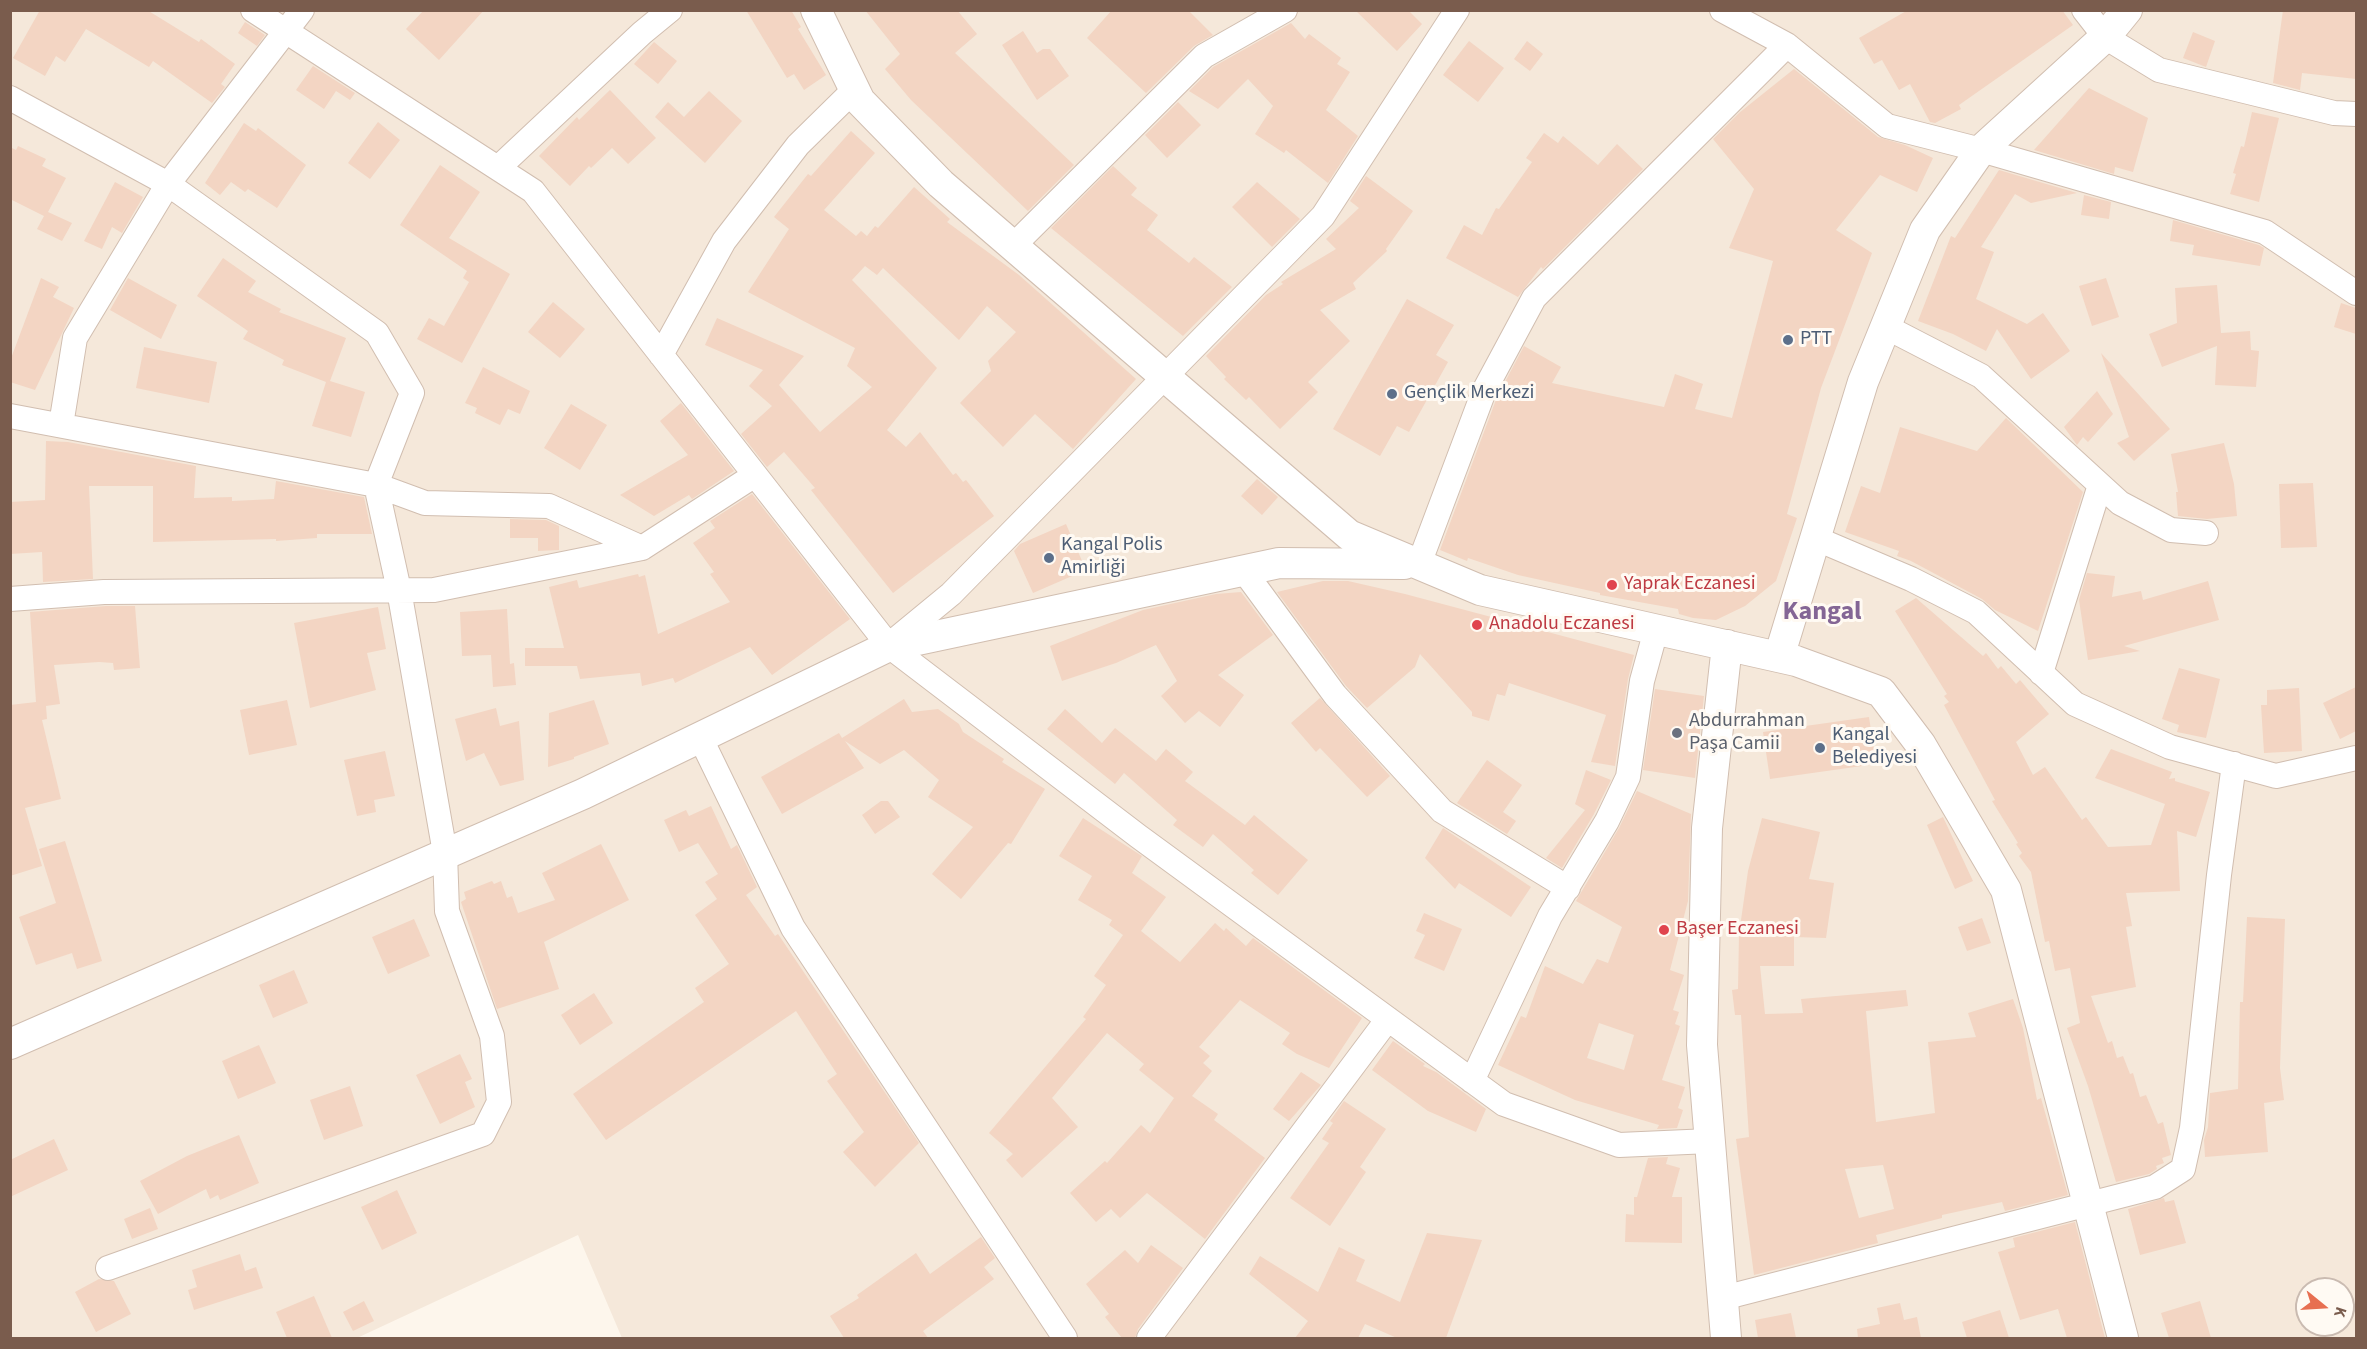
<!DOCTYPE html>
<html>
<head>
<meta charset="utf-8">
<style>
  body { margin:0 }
  #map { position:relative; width:2367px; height:1349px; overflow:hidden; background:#fdf6ec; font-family:"Source Sans 3",sans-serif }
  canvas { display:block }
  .frame { position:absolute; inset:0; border:12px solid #7a5c4d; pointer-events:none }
  .north { position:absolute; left:2295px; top:1277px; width:60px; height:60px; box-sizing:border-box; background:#fffaf3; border:2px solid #cabbb1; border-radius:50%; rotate:108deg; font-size:16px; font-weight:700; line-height:24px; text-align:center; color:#7a5c4d }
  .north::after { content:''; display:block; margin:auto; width:21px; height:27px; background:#e76f51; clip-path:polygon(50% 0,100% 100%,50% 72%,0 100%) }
</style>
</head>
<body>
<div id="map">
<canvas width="2367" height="1349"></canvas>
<div class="frame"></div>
<div class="north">K</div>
</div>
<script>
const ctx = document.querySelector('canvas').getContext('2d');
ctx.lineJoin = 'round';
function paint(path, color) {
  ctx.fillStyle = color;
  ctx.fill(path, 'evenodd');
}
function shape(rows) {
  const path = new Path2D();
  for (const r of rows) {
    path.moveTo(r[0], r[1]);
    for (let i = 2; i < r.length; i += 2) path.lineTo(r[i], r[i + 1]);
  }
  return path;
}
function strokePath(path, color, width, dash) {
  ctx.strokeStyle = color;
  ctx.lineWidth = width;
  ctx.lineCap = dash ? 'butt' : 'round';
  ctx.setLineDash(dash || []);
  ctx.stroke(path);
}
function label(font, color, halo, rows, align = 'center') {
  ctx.font = font + ' "Source Sans 3",sans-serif';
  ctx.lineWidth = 6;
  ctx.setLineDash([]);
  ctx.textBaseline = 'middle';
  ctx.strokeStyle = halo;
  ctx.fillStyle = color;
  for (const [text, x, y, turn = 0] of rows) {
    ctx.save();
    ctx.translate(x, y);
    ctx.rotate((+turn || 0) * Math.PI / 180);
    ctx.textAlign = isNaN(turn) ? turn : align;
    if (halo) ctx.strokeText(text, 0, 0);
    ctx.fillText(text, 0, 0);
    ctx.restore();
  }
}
const residential = shape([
  [10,11,2356,11,2356,1338,622,1338,578,1235,357,1338,11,1338],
  [2307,1289,2343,1289,2343,1325,2307,1325]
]);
const building = shape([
  [40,10,147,10,199,42,201,39,235,64,221,84,225,87,212,103,153,61,149,67,86,29,65,62,56,56,45,76,13,58],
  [424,10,484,10,439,60,406,29],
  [746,10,791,10,801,27,798,29,826,75,804,90,794,74,787,78],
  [865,10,957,10,977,34,955,53,1074,165,1028,211,911,100,885,69,900,54],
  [1112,10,1188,10,1213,35,1194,46,1146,93,1087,38],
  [1355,10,1408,10,1422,24,1397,51],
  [1908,10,2062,10,2073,25,1959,105,1961,109,1935,123,1930,122,1910,84,1899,90,1882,60,1874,64,1859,38],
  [2283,10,2356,10,2356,79,2302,73,2300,90,2273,83],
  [245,22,265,35,257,46,238,33],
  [1291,23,1305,39,1309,34,1341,58,1337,64,1350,72,1326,110,1358,136,1328,183,1286,150,1284,153,1255,134,1273,106,1248,79,1218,109,1189,91,1213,67],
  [1023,31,1037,53,1043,49,1050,49,1069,76,1037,100,1002,45],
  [2193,32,2215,41,2206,67,2183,58],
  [1469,41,1504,68,1478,102,1443,75],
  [1527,41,1543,54,1530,71,1514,59],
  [654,42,677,61,658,84,634,64],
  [313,66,355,93,350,100,336,91,324,109,296,90],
  [1794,69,1878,137,1905,145,1933,158,1917,192,1880,175,1836,230,1872,253,1821,388,1787,514,1797,518,1776,581,1745,606,1716,620,1693,618,1679,614,1678,609,1600,595,1600,593,1518,575,1468,558,1467,561,1440,550,1497,397,1524,346,1561,367,1552,383,1664,407,1675,374,1703,384,1695,409,1732,418,1773,261,1729,248,1754,189,1713,139,1739,113],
  [2089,88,2148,118,2133,172,2115,167,2114,174,2034,150],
  [610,90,656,138,628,164,612,148,591,168,589,166,570,186,539,156,577,117,579,120],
  [709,91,742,121,705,163,655,117,668,102,684,117],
  [1178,102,1201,125,1167,158,1145,135],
  [2252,112,2279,118,2259,202,2230,194,2236,174,2233,173,2241,146,2244,147],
  [378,122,400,140,370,179,348,163],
  [244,123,256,131,258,128,306,165,277,208,248,189,245,192,231,182,220,195,205,183],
  [851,131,875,153,824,210,856,236,861,231,867,236,875,226,878,228,914,187,950,219,947,222,1019,275,1136,379,1073,449,1035,414,1003,447,960,403,991,371,988,361,1016,332,987,306,959,340,883,268,877,275,865,266,852,280,937,368,887,430,906,447,920,432,953,475,956,473,963,482,966,480,994,516,893,593,811,490,815,488,784,452,767,467,741,434,772,406,749,386,763,370,705,345,717,318,804,356,779,385,820,432,872,387,847,366,855,348,748,292,789,229,774,217,808,174,811,176],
  [1544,133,1558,143,1563,136,1598,165,1617,144,1643,169,1543,269,1541,267,1518,297,1446,258,1464,225,1482,235,1496,208,1499,209,1532,162,1526,158],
  [18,146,46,159,42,166,66,178,48,212,72,223,62,241,37,229,44,216,10,199,10,147,16,150],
  [440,165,480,192,449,238,510,274,462,363,417,339,429,318,444,326,469,282,463,278,467,271,400,225],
  [1113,166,1137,188,1131,195,1158,215,1147,230,1189,263,1194,257,1232,287,1183,336,1051,228],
  [1999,170,2077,193,2031,203,2015,194,1981,247,1994,252,1976,299,2027,324,2043,313,2070,351,2031,379,1997,329,1986,351,1953,334,1918,321,1951,236,1955,238],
  [1366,176,1413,211,1386,249,1387,251,1353,283,1356,289,1320,310,1350,341,1308,382,1318,392,1280,429,1249,397,1246,400,1224,379,1226,377,1206,356,1266,295,1283,284,1281,282,1336,249,1326,239,1359,208,1350,201],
  [115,182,143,197,122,233,112,227,102,249,84,241],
  [1257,182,1300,219,1272,247,1232,207],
  [2084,195,2111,202,2109,219,2081,215],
  [2173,220,2259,245,2264,248,2260,266,2192,255,2194,245,2170,241],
  [223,258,256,281,248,292,281,309,279,312,346,338,330,381,365,392,351,437,312,426,326,382,282,365,284,360,243,339,248,331,197,296],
  [41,278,59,287,53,297,74,308,35,390,10,382,10,361],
  [128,278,177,305,161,339,110,310],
  [2106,278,2119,317,2092,326,2079,286],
  [2217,285,2221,333,2250,331,2251,350,2259,351,2256,387,2215,385,2217,346,2162,367,2149,334,2177,323,2175,288],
  [1407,299,1454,325,1436,355,1448,362,1409,432,1397,426,1380,456,1333,429],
  [553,302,585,329,560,358,528,332],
  [2341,303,2356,308,2356,334,2334,327],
  [144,347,217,362,209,403,136,388],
  [2101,353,2170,429,2134,461,2117,443,2129,437],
  [483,367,530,391,520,414,508,409,500,425,475,413,477,408,465,403],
  [2097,391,2113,414,2088,442,2083,437,2077,445,2064,427],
  [681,403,734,471,692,499,689,495,654,516,620,495,688,455,660,421],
  [571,404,607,425,580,470,544,448],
  [2006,418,2083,492,2038,631,1995,610,1982,599,1911,561,1897,556,1899,551,1845,532,1861,486,1880,493,1900,427,1977,451],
  [46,441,68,442,196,466,194,498,232,497,232,501,274,499,276,481,364,497,372,534,317,534,317,538,276,541,276,539,153,542,153,486,89,486,93,579,43,582,42,552,10,554,10,502,45,500],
  [2224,443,2234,484,2237,516,2207,519,2178,516,2176,492,2178,492,2171,454],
  [1257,479,1278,497,1262,515,1241,496],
  [2313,483,2317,547,2281,548,2279,484],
  [752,494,850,619,772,675,750,647,675,683,673,678,642,686,640,673,580,679,577,666,525,666,525,648,564,648,549,587,577,580,579,588,638,574,639,577,645,575,658,634,730,602,710,574,714,572,693,543,715,528,710,521],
  [510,519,546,520,559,526,559,550,538,551,538,538,510,538],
  [1066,524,1086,570,1033,593,1014,551,1020,544],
  [2087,573,2115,576,2112,597,2141,591,2143,600,2208,581,2219,620,2124,646,2140,651,2088,660,2079,600],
  [1323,581,1348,581,1405,594,1634,655,1628,679,1615,766,1591,762,1606,715,1509,683,1505,696,1497,694,1489,721,1472,716,1472,712,1420,654,1415,667,1367,708,1346,686,1277,592],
  [1241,592,1273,635,1218,675,1244,695,1220,727,1199,711,1185,723,1161,696,1177,681,1156,645,1116,663,1062,681,1050,646,1143,610,1216,594],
  [1916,598,1983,656,1986,653,1998,669,2001,666,2016,684,2020,680,2049,714,2016,742,2033,775,2045,767,2082,820,2086,817,2108,847,2151,845,2165,804,2095,778,2111,749,2172,772,2169,779,2175,778,2175,781,2210,792,2196,837,2177,831,2180,891,2126,893,2132,926,2126,927,2136,987,2091,996,2108,1043,2112,1041,2117,1058,2123,1056,2130,1074,2133,1073,2140,1097,2146,1095,2158,1124,2163,1122,2171,1155,2162,1158,2164,1163,2156,1166,2157,1169,2149,1174,2116,1182,2088,1086,2067,1028,2080,1023,2070,968,2055,971,2049,941,2045,942,2031,872,2019,856,2022,853,2016,844,2018,843,1992,801,1995,800,1944,705,1949,702,1944,696,1947,694,1895,611],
  [106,606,135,606,140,668,114,670,113,663,99,662,54,665,60,704,46,706,47,719,42,720,61,799,25,808,42,866,10,876,10,705,36,702,30,612],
  [378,607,386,649,367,653,376,690,310,708,294,623],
  [507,609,510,664,514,663,516,685,493,687,491,655,462,656,460,612],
  [2179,668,2220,679,2206,738,2177,732,2179,725,2162,719],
  [2356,687,2356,731,2340,739,2323,703],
  [2299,688,2302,751,2264,753,2261,705,2267,705,2267,690],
  [1655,689,1704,696,1695,778,1643,770],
  [1320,698,1390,776,1367,797,1320,748,1316,752,1291,723],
  [904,699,912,712,938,709,959,724,963,732,1004,759,1002,762,1045,789,1011,844,1008,843,961,899,932,874,973,827,928,797,939,780,904,750,880,764,845,741,864,768,782,814,761,777,839,733,842,738],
  [287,700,297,745,249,755,240,710],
  [594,700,609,744,574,757,574,759,548,767,549,713],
  [496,708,500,726,519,721,524,780,500,786,484,753,466,761,455,719],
  [1065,709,1102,743,1115,728,1156,761,1166,749,1193,772,1185,781,1245,825,1254,815,1308,860,1278,895,1251,873,1254,870,1213,834,1203,847,1173,825,1177,820,1124,773,1115,784,1047,729],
  [1869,717,1876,764,1770,779,1763,732],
  [385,751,395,796,374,800,376,812,357,816,344,760],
  [1487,760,1522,785,1503,812,1516,821,1507,834,1457,803],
  [1586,770,1611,780,1594,814,1562,868,1546,858,1585,810,1575,804],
  [1637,791,1691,814,1688,901,1670,970,1684,975,1673,1010,1679,1012,1675,1024,1680,1026,1662,1080,1685,1087,1678,1108,1683,1110,1677,1128,1657,1129,1659,1125,1575,1100,1498,1065,1521,1016,1526,1018,1545,966,1583,984,1597,959,1608,963,1622,927,1576,901,1619,828],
  [1599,1023,1634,1035,1624,1070,1587,1058],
  [881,801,888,801,900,817,875,834,862,815],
  [711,806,731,849,737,845,757,887,746,895,775,936,778,934,919,1143,875,1187,843,1152,864,1132,827,1081,837,1074,796,1011,606,1140,573,1094,704,1002,695,988,729,964,695,915,717,899,705,882,718,874,698,843,679,852,664,820,686,810,689,816],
  [1943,817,1973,881,1955,889,1927,825],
  [1083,818,1142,856,1132,873,1166,897,1141,931,1180,962,1215,923,1224,931,1226,928,1246,946,1253,938,1362,1018,1329,1068,1297,1054,1282,1044,1290,1033,1240,1000,1199,1047,1210,1056,1203,1063,1212,1071,1192,1096,1218,1114,1214,1120,1265,1158,1205,1239,1147,1193,1120,1218,1111,1209,1096,1222,1070,1193,1105,1161,1107,1163,1141,1125,1150,1133,1174,1098,1139,1070,1144,1064,1107,1033,1052,1098,1078,1127,1022,1178,1006,1160,1013,1154,989,1133,1086,1019,1083,1017,1106,985,1094,976,1123,935,1109,925,1112,920,1078,900,1092,876,1059,856],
  [1762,818,1820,832,1809,879,1834,883,1826,938,1794,937,1794,966,1760,966,1765,1014,1803,1013,1801,999,1906,990,1908,1006,1866,1011,1876,1122,1935,1113,1928,1042,1976,1037,1968,1013,2013,999,2023,1028,2037,1100,2041,1098,2068,1195,2005,1211,2002,1202,1942,1215,1942,1218,1876,1235,1878,1243,1754,1275,1736,1139,1749,1137,1741,1015,1735,1015,1732,990,1738,989,1739,934,1748,871],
  [1883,1165,1894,1209,1859,1218,1845,1169],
  [1443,828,1531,887,1511,917,1459,883,1455,889,1425,858],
  [65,841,102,961,77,969,72,953,36,965,19,917,56,903,39,849],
  [601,844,629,900,544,942,559,989,497,1009,461,902,466,899,464,892,492,881,494,884,501,881,507,898,512,896,518,913,555,900,542,873],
  [1424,913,1462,929,1444,971,1414,958,1425,935,1416,931],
  [2247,917,2285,919,2280,1068,2284,1100,2264,1103,2268,1152,2205,1157,2204,1140,2208,1127,2210,1093,2238,1089,2240,1002,2243,1002],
  [1982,918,1991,943,1967,951,1958,927],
  [414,919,430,956,388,974,372,937],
  [294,970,308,1003,273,1018,259,985],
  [594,993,613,1023,580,1045,561,1015],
  [1393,1041,1425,1064,1423,1066,1436,1072,1486,1109,1476,1132,1428,1111,1372,1070],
  [259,1045,276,1083,238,1099,222,1061],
  [460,1054,472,1079,465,1082,475,1107,440,1124,416,1075],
  [1301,1072,1321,1085,1289,1121,1273,1109],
  [350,1086,363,1126,324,1140,310,1100],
  [1344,1101,1386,1129,1360,1167,1366,1172,1330,1226,1290,1198,1329,1143,1322,1139,1333,1123,1330,1121],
  [239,1135,259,1183,220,1200,218,1195,210,1199,206,1189,158,1214,140,1181,187,1156],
  [54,1139,68,1170,10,1197,10,1160],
  [1668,1157,1666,1164,1680,1168,1672,1197,1682,1197,1682,1243,1625,1242,1626,1214,1634,1215,1634,1197,1637,1197,1648,1158],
  [397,1190,417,1233,382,1250,361,1207],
  [2164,1198,2165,1202,2174,1200,2186,1243,2140,1255,2128,1209],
  [150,1208,158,1229,132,1239,124,1219],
  [2075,1222,2105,1338,2067,1338,2058,1309,2020,1320,1998,1252,2015,1247,2013,1238],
  [1427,1233,1482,1240,1446,1338,1397,1338,1365,1324,1358,1338,1295,1338,1308,1321,1249,1274,1260,1256,1318,1292,1339,1247,1365,1260,1356,1281,1400,1302],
  [981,1237,995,1258,984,1267,994,1279,923,1331,928,1338,844,1338,830,1316,859,1298,857,1295,916,1253,930,1274],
  [1151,1245,1183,1268,1138,1329,1135,1338,1122,1338,1105,1317,1109,1314,1086,1284,1125,1250,1138,1263],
  [240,1254,245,1271,256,1267,263,1288,194,1310,188,1290,197,1287,192,1270],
  [99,1279,114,1281,131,1314,96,1332,75,1292],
  [314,1296,332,1338,287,1338,276,1312],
  [364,1301,374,1321,353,1331,343,1312],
  [2200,1301,2211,1338,2169,1338,2161,1313],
  [1900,1303,1904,1320,1917,1317,1921,1338,1858,1338,1857,1329,1880,1324,1877,1308],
  [2000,1310,2009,1338,1967,1338,1962,1322],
  [1791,1313,1796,1338,1758,1338,1755,1320]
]);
const minor = shape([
  [253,10,533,191,889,646,1138,836,1504,1104,1619,1145,1710,1141],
  [1722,10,1787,45,1887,126,1981,150,2265,232,2356,293],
  [2084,10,2105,37,2159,70,2334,113,2356,114],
  [10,98,168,184,377,333,412,393,376,485,399,590,445,853,447,911,492,1036,499,1102,483,1134,108,1268],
  [498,168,642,33,670,10],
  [1013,246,1204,56,1285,10],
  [1886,327,1981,376,2120,503,2171,530,2206,533],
  [661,355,724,241,798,145,855,89],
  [10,416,376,485,425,503,549,506,642,548],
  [61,425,75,338,168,184,302,10],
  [1817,539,1911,579,1976,612,2075,704,2170,747,2276,776,2356,758],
  [1419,564,1484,391,1534,298,1787,45],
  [1244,571,1335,695,1442,811,1568,888],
  [10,599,104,592,434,590,642,548,755,475],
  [889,645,951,594,1323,216,1457,10],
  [2041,673,2100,485],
  [700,737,793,928,1065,1338],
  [1472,1081,1550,916,1607,821,1628,777,1642,681,1656,630],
  [1723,1298,2155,1187,2183,1169,2192,1128,2219,875,2234,764],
  [1149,1338,1388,1019]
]);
const tertiary = shape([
  [816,10,860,101,941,184,1349,535,1480,590,1796,661,1881,692,1921,745,2006,890,2123,1338],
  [1779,657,1863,382,1925,230,1981,150,2105,37,2127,10],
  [10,1044,583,794,889,646,1279,563,1404,564],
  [1726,1338,1702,1045,1707,828,1727,645]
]);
const markers = [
  [1788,340,6,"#5c6f8a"],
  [1392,394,6,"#5c6f8a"],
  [1049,558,6,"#5c6f8a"],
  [1612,585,6,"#e0444e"],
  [1477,625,6,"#e0444e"],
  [1677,733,6,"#6b7280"],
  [1820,748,6,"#5c6f8a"],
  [1664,930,6,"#e0444e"]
];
const serviceNames = [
  ["PTT",1800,340],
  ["Gençlik Merkezi",1404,394],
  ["Kangal Polis",1061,546],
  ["Amirliği",1061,569],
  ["Kangal",1832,736],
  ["Belediyesi",1832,759]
];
const healthNames = [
  ["Yaprak Eczanesi",1624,585],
  ["Anadolu Eczanesi",1489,625],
  ["Başer Eczanesi",1676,930]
];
const worshipNames = [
  ["Abdurrahman",1689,722],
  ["Paşa Camii",1689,745]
];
const districtNames = [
  ["Kangal",1822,613]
];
paint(residential, '#f5e8da');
paint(building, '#f3d5c3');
strokePath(minor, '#d1beb0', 26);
strokePath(tertiary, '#d1beb0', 32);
strokePath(minor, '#fff', 24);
strokePath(tertiary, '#fff', 30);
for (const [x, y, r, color] of markers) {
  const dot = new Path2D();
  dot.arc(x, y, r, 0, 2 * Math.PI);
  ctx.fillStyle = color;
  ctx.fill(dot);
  strokePath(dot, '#fffaf3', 2);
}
label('20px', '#4e5e75', '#fffaf3', serviceNames, 'left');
label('20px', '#be3a42', '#fffaf3', healthNames, 'left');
label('20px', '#5b616d', '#fffaf3', worshipNames, 'left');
label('bold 26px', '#846695', '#fffaf3', districtNames);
</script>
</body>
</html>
